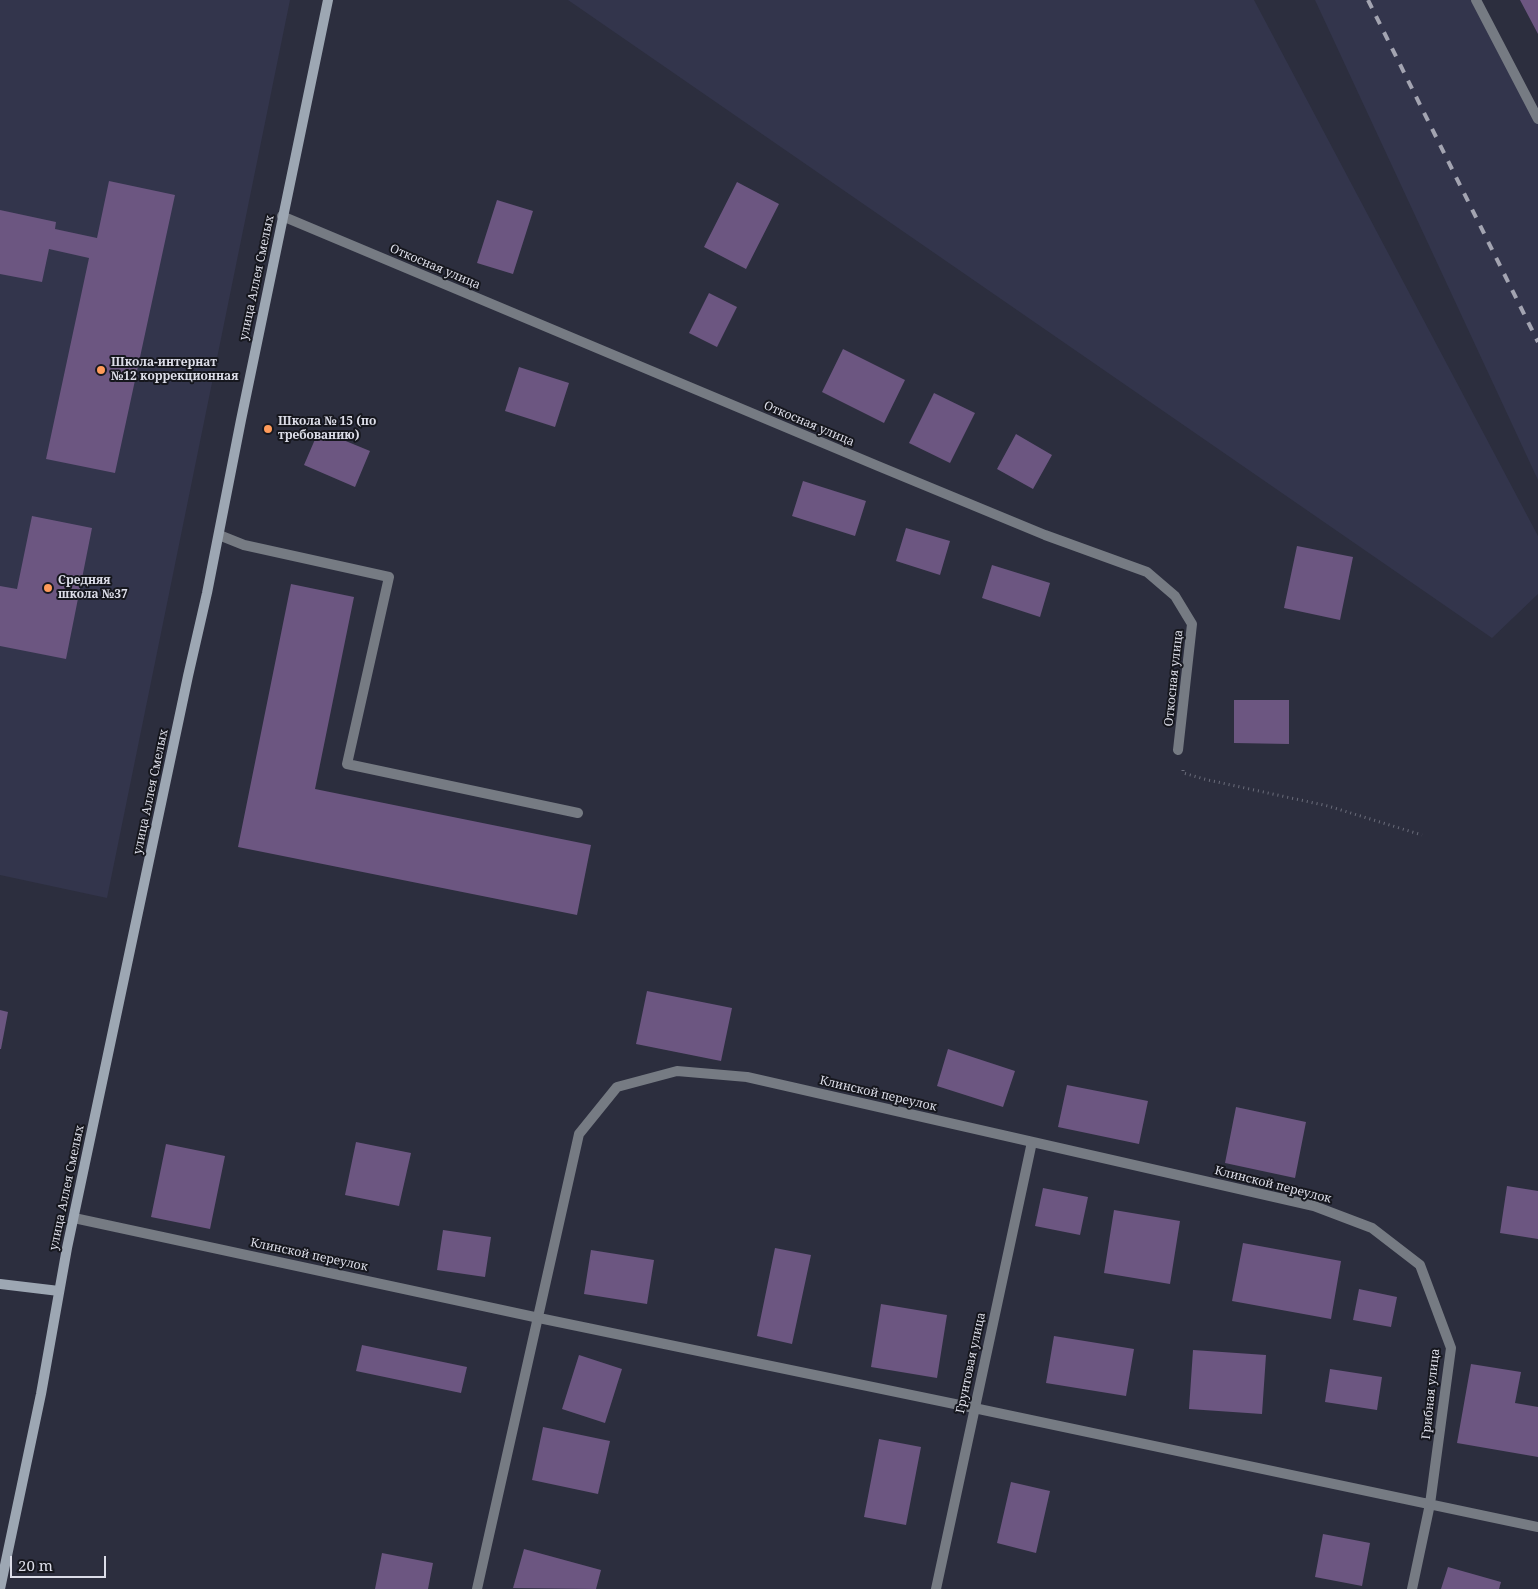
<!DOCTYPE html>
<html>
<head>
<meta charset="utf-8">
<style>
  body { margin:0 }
  #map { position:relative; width:1538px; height:1589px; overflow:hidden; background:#2c2e3e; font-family:"Noto Serif",serif }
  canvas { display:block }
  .scale { position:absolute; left:10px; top:1556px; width:96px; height:22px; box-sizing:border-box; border:2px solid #dcdde8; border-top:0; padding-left:6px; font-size:15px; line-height:18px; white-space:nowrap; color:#dcdde8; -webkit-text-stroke:4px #16171e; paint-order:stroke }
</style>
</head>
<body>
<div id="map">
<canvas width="1538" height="1589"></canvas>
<div class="scale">20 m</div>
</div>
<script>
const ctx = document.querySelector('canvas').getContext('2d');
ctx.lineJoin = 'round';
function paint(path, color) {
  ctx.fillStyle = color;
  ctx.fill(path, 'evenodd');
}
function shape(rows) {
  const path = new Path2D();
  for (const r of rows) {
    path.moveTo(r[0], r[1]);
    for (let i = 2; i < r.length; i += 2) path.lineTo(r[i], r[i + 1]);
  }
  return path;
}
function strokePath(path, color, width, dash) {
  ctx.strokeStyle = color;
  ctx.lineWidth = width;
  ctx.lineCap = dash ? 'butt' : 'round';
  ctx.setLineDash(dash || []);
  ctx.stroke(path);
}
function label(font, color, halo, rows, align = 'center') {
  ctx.font = font + ' "Noto Serif",serif';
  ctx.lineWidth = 4;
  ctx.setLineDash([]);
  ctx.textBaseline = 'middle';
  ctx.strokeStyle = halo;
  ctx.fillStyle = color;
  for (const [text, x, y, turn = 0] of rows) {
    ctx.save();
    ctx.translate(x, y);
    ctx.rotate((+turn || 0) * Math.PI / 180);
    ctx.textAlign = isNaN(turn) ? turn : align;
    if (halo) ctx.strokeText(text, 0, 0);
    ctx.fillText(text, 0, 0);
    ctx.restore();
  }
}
const built = shape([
  [0,0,290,0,107,898,0,875],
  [568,0,1254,0,1538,536,1538,594,1492,638],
  [1315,0,1479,0,1538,114,1538,480]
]);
const building = shape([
  [1520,0,1538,0,1538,34],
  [109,181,175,195,115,473,46,459,89,258,49,249,42,282,0,274,0,210,56,222,55,229,97,238],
  [737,182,779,204,746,269,704,247],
  [497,200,533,211,513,274,477,263],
  [709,293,737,307,717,347,689,333],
  [843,349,905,380,884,423,822,392],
  [519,367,569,383,555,427,505,411],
  [934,393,975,413,950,463,909,443],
  [319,430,370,451,355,487,304,465],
  [1016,434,1052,455,1033,489,997,469],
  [803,481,866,501,855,536,792,516],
  [32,516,92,528,66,659,0,646,0,586,17,589],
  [906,528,950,541,940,575,896,561],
  [1297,546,1353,557,1340,620,1284,608],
  [992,565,1050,583,1040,617,982,598],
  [291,584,354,597,315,789,591,845,577,915,238,847],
  [1234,700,1289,700,1289,744,1234,743],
  [647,991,732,1008,721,1061,636,1044],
  [0,1010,8,1012,1,1049,0,1049],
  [948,1049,1015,1071,1003,1107,937,1086],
  [1067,1085,1148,1101,1139,1144,1058,1127],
  [1236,1107,1306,1122,1295,1178,1225,1163],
  [356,1142,411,1153,399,1206,345,1195],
  [166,1144,225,1156,210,1229,151,1217],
  [1507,1186,1538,1191,1538,1239,1500,1233],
  [1043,1188,1088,1197,1080,1235,1035,1226],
  [1114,1210,1180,1221,1170,1284,1104,1273],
  [443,1230,491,1237,485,1277,437,1270],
  [1243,1243,1341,1261,1331,1319,1232,1301],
  [775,1248,811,1255,792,1344,757,1336],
  [591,1250,654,1260,647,1304,584,1294],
  [1359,1289,1397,1297,1391,1327,1353,1320],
  [881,1304,947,1315,937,1378,871,1367],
  [1054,1336,1134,1349,1126,1396,1046,1383],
  [362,1345,467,1367,461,1393,356,1371],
  [1193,1350,1266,1355,1262,1414,1189,1409],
  [579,1355,622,1369,605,1423,562,1409],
  [1471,1364,1521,1372,1515,1403,1538,1407,1538,1457,1457,1443],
  [1330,1369,1382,1377,1377,1410,1325,1402],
  [543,1427,610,1441,598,1494,532,1480],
  [879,1439,921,1447,906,1525,864,1517],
  [1011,1482,1050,1491,1036,1553,997,1543],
  [1323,1534,1370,1543,1362,1586,1315,1577],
  [524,1549,601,1570,596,1589,513,1588],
  [382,1553,433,1563,428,1589,375,1589],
  [1448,1567,1501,1582,1499,1589,1441,1589]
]);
const path = shape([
  [1183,770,1183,773,1208,780,1328,806,1422,835]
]);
const lane = shape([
  [1476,0,1538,119],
  [219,535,244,545,389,577,347,764,578,813]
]);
const street = shape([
  [282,216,878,466,1045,535,1147,572,1175,596,1192,624,1178,750],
  [74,1218,539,1318,974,1408,1538,1527],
  [477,1589,579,1134,617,1087,677,1071,747,1077,1314,1206,1372,1228,1420,1265,1451,1348,1430,1504,1412,1589],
  [936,1589,1032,1142]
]);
const secondary = shape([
  [0,1284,59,1291],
  [0,1589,41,1394,67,1248,188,676,207,593,241,420,328,0]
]);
const rail = shape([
  [1368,0,1538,342]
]);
const markers = [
  [101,370,5,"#ff9b5a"],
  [268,429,5,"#ff9b5a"],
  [48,588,5,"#ff9b5a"]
];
const streetNames = [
  ["Откосная улица",435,267,23],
  ["улица Аллея Смелых",257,278,-78],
  ["Откосная улица",809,424,23],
  ["Откосная улица",1174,678,-84],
  ["улица Аллея Смелых",151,792,-78],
  ["Клинской переулок",878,1094,13],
  ["Клинской переулок",1273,1185,14],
  ["улица Аллея Смелых",67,1188,-78],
  ["Клинской переулок",309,1255,12],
  ["Грунтовая улица",971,1363,-78],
  ["Грибная улица",1431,1394,-84]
];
const poiNames = [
  ["Школа-интернат",111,363],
  ["№12 коррекционная",111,377],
  ["Школа № 15 (по",278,422],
  ["требованию)",278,436],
  ["Средняя",58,581],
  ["школа №37",58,595]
];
paint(built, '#33354c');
paint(building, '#6c5681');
strokePath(path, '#6b6d7b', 3, [1, 4]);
strokePath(lane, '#767b83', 10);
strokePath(street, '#767b83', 10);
strokePath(secondary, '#9da7b3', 10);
strokePath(rail, '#a3a4b1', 4, [9, 9]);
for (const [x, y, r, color] of markers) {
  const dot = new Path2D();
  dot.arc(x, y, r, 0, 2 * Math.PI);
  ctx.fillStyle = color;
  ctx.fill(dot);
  strokePath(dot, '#16171e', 2);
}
label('12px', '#dcdde8', '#16171e', streetNames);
label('bold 12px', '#dcdde8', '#16171e', poiNames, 'left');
</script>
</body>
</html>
